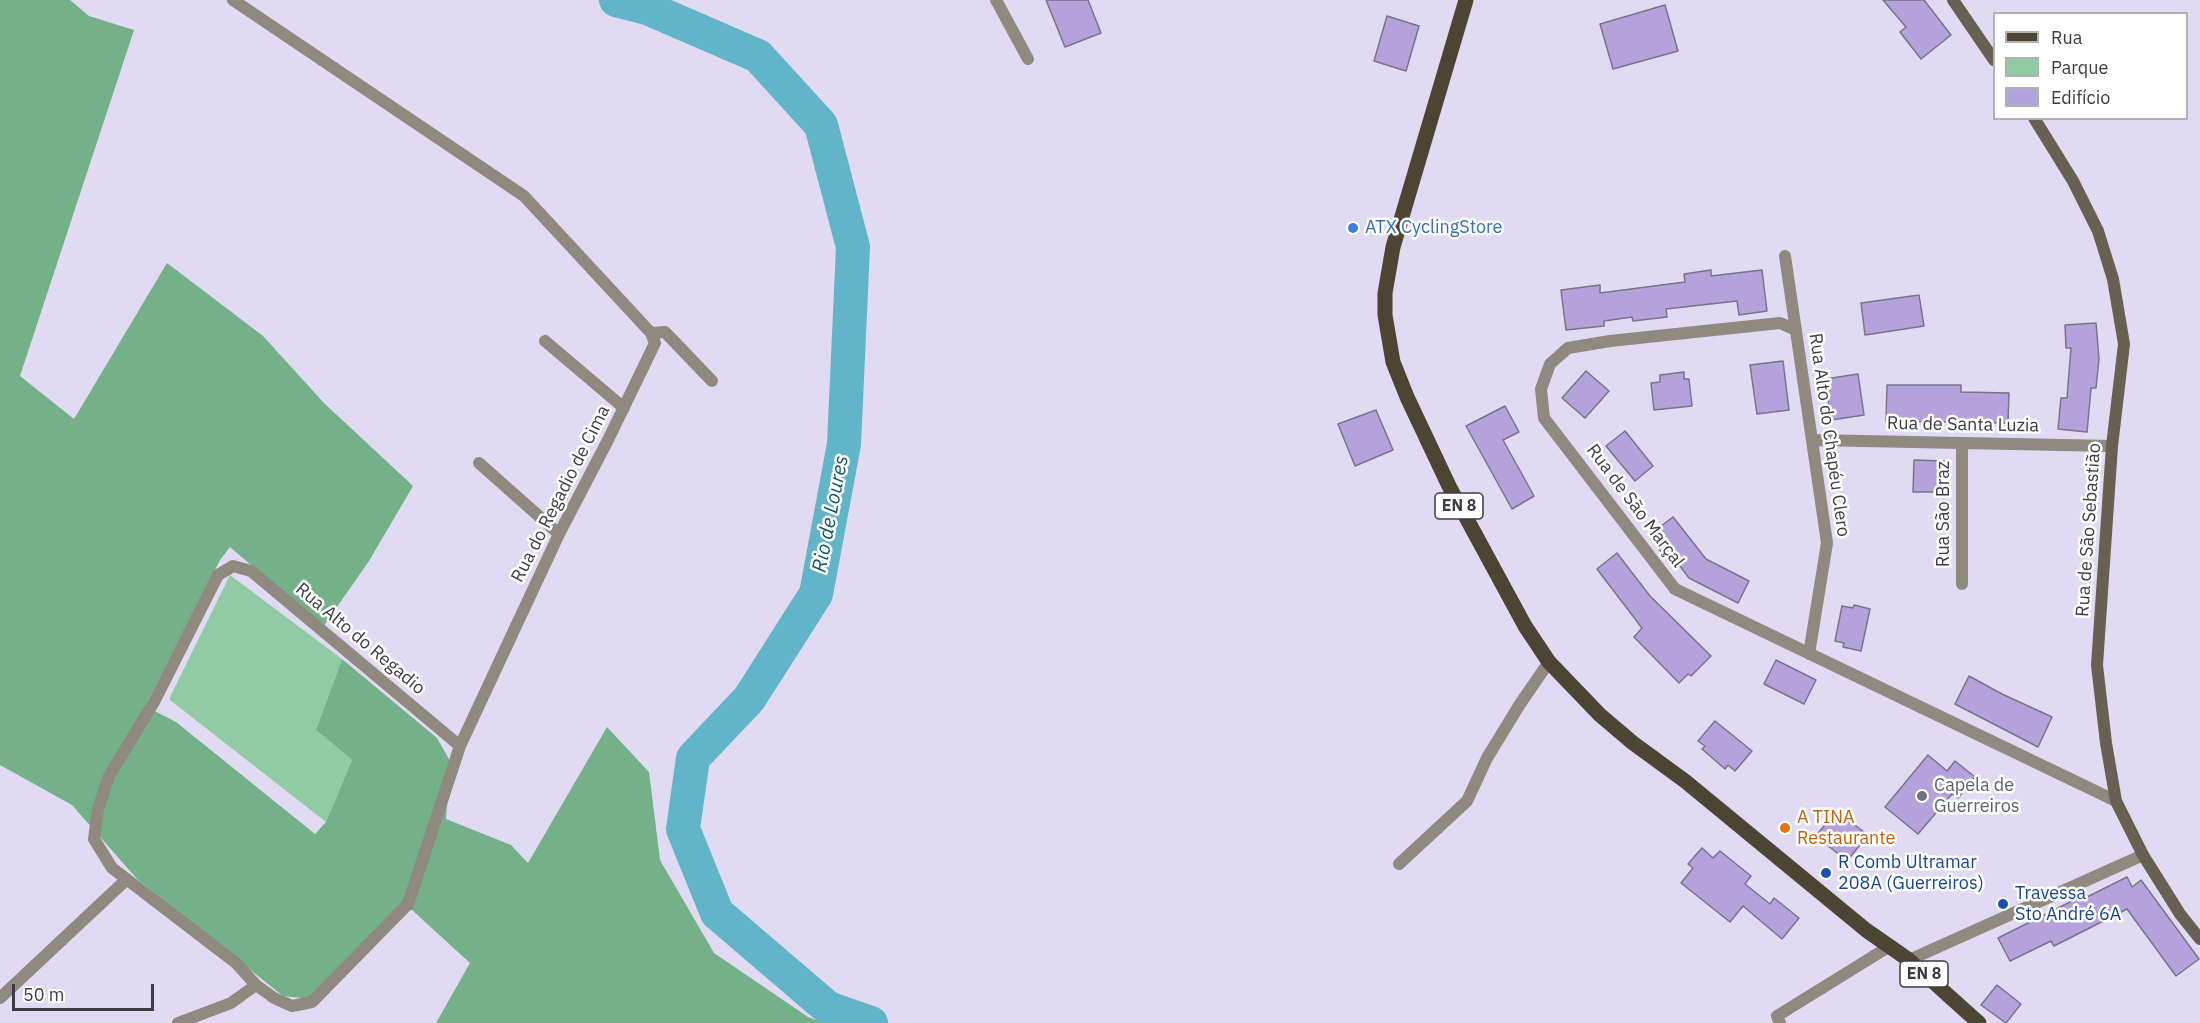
<!DOCTYPE html>
<html>
<head>
<meta charset="utf-8">
<style>
  body { margin:0 }
  #map { position:relative; width:2200px; height:1023px; overflow:hidden; background:#e1daf3; font-family:"IBM Plex Sans",sans-serif }
  canvas { display:block }
  .legend { position:absolute; left:1993px; top:12px; width:195px; height:108px; box-sizing:border-box; background:#fff; border:2px solid #b2b1b4; margin:0; padding:8px 10px; list-style:none; font-size:18px; color:#3e3b44 }
  .legend li { display:flex; align-items:center; gap:12px; height:30px }
  .legend b { width:30px; border:2px solid #b2b1b4 }
  .scale { position:absolute; left:12px; top:984px; width:142px; height:27px; box-sizing:border-box; border:3px solid #3e3b44; border-top:0; padding-left:8px; font-size:18px; line-height:21px; white-space:nowrap; color:#3e3b44; -webkit-text-stroke:4px #fff; paint-order:stroke }
</style>
</head>
<body>
<div id="map">
<canvas width="2200" height="1023"></canvas>
<ul class="legend">
<li><b style="height:8px;background:#4e4434"></b>Rua</li>
<li><b style="height:16px;background:#91cba4"></b>Parque</li>
<li><b style="height:16px;background:#b5a2dd"></b>Edifício</li>
</ul>
<div class="scale">50 m</div>
</div>
<script>
const ctx = document.querySelector('canvas').getContext('2d');
ctx.lineJoin = 'round';
function paint(path, color) {
  ctx.fillStyle = color;
  ctx.fill(path, 'evenodd');
}
function shape(rows) {
  const path = new Path2D();
  for (const r of rows) {
    path.moveTo(r[0], r[1]);
    for (let i = 2; i < r.length; i += 2) path.lineTo(r[i], r[i + 1]);
  }
  return path;
}
function strokePath(path, color, width, dash) {
  ctx.strokeStyle = color;
  ctx.lineWidth = width;
  ctx.lineCap = dash ? 'butt' : 'round';
  ctx.setLineDash(dash || []);
  ctx.stroke(path);
}
function label(font, color, halo, rows, align = 'center') {
  ctx.font = font + ' "IBM Plex Sans",sans-serif';
  ctx.lineWidth = 5;
  ctx.setLineDash([]);
  ctx.textBaseline = 'middle';
  ctx.strokeStyle = halo;
  ctx.fillStyle = color;
  for (const [text, x, y, turn = 0] of rows) {
    ctx.save();
    ctx.translate(x, y);
    ctx.rotate((+turn || 0) * Math.PI / 180);
    ctx.textAlign = isNaN(turn) ? turn : align;
    if (halo) ctx.strokeText(text, 0, 0);
    ctx.fillText(text, 0, 0);
    ctx.restore();
  }
}
const green = shape([
  [230,575,342,659,316,730,352,760,326,822,170,700,170,697]
]);
const forest = shape([
  [0,0,70,0,89,16,134,30,20,376,74,419,167,263,263,336,324,403,413,486,369,561,323,627,230,547,220,560,145,706,176,722,315,834,326,822,352,760,316,730,342,659,437,738,450,761,446,819,511,845,528,863,607,727,649,772,660,860,714,953,808,1017,823,1023,436,1023,470,963,412,910,395,914,311,999,283,996,138,880,72,805,0,765]
]);
const river = shape([
  [616,0,647,8,758,56,821,125,853,247,844,444,816,594,749,699,693,758,683,829,717,913,828,1008,871,1023]
]);
const building = shape([
  [1046,0,1088,0,1101,33,1065,47,1046,0],
  [1883,0,1924,0,1951,35,1921,59,1900,32,1906,27,1883,0],
  [1665,5,1678,51,1613,69,1600,24,1665,5],
  [1387,16,1419,26,1406,71,1374,61,1387,16],
  [1711,270,1711,276,1762,270,1767,311,1739,315,1737,301,1666,309,1667,317,1633,321,1632,317,1604,321,1604,326,1566,330,1561,290,1600,285,1600,293,1685,282,1684,274,1711,270],
  [1919,295,1924,326,1865,335,1861,303,1919,295],
  [2096,323,2099,359,2096,388,2091,388,2087,432,2058,429,2061,398,2067,398,2071,348,2066,348,2065,325,2096,323],
  [1783,361,1789,410,1757,414,1750,365,1783,361],
  [1586,371,1609,391,1585,418,1562,398,1586,371],
  [1684,372,1684,379,1689,379,1692,406,1654,410,1651,383,1660,382,1660,375,1684,372],
  [1858,374,1864,415,1831,420,1825,379,1858,374],
  [1887,385,1961,385,1961,392,2009,393,2008,423,1886,421,1887,385],
  [1505,406,1519,432,1503,440,1534,496,1512,509,1466,426,1505,406],
  [1376,410,1393,450,1355,466,1338,424,1376,410],
  [1625,431,1653,466,1635,481,1606,446,1625,431],
  [1914,460,1944,461,1944,492,1913,492,1914,460],
  [1673,517,1706,559,1749,581,1738,603,1689,578,1674,558,1669,562,1659,549,1663,545,1653,532,1673,517],
  [1617,553,1650,596,1711,656,1691,676,1688,674,1679,683,1634,637,1642,628,1597,569,1617,553],
  [1854,605,1870,609,1861,651,1843,647,1844,643,1835,641,1842,606,1853,608,1854,605],
  [1776,660,1816,680,1804,704,1764,684,1776,660],
  [1969,676,2002,694,2052,717,2038,747,1955,704,1969,676],
  [1715,721,1752,751,1735,771,1728,765,1725,769,1702,749,1705,746,1698,741,1715,721],
  [1928,755,1947,771,1955,761,1975,777,1958,798,1952,794,1918,834,1885,807,1928,755],
  [1836,811,1868,835,1847,861,1816,836,1836,811],
  [1702,848,1713,858,1720,851,1751,876,1745,884,1770,904,1774,898,1799,918,1782,939,1743,906,1730,922,1681,883,1693,868,1688,864,1702,848],
  [2127,877,2132,887,2141,880,2199,959,2176,976,2127,909,2054,946,2051,941,2010,961,1998,938,2080,897,2081,900,2127,877],
  [1997,985,2021,1004,2006,1023,1981,1005,1997,985]
]);
const street = shape([
  [996,0,1028,59],
  [1785,256,1827,543,1809,654],
  [1796,330,1780,323,1610,341,1568,348,1550,364,1541,389,1544,418,1675,589,2116,801],
  [651,333,665,332,712,381],
  [545,341,624,408],
  [1813,440,2112,446],
  [479,463,559,534],
  [1962,584,1962,444],
  [1399,864,1467,801,1487,758,1520,704,1549,662],
  [1909,960,2143,855],
  [256,985,236,963,112,868,94,839,98,809,109,776,154,702,218,575,233,566,251,571,460,746],
  [0,998,127,879],
  [178,1023,231,1003,256,985,274,998,292,1006,312,1002,408,904,460,746,559,534,608,440,655,343,651,333,524,196,233,0],
  [1780,1023,1777,1016,1890,946]
]);
const secondary = shape([
  [1953,0,1994,60],
  [2034,118,2073,181,2098,231,2113,279,2124,344,2112,446,2097,665,2106,743,2116,801,2143,855,2180,914,2200,939]
]);
const primary = shape([
  [1466,0,1393,247,1385,293,1385,315,1393,362,1407,397,1449,486,1525,626,1549,662,1600,715,1633,743,1685,781,1866,930,1909,960,1979,1023]
]);
const markers = [
  [1353,228,6,"#3f7fe0"],
  [1922,796,6,"#6b7280"],
  [1785,828,6,"#e8710a"],
  [1826,873,6,"#1a4fb4"],
  [2003,904,6,"#1a4fb4"]
];
const shields = [
  [1459,506,48],
  [1924,974,48]
];
const shieldNames = [
  ["EN 8",1459,506],
  ["EN 8",1924,974]
];
const shopNames = [
  ["ATX CyclingStore",1365,228]
];
const streetNames = [
  ["Rua de Santa Luzia",1963,425,1],
  ["Rua Alto do Chapéu Clero",1829,435,82],
  ["Rua do Regadio de Cima",561,494,-63],
  ["Rua de São Marçal",1635,506,53],
  ["Rua São Braz",1944,514,-90],
  ["Rua de São Sebastião",2089,530,-86],
  ["Rua Alto do Regadio",360,639,40]
];
const worshipNames = [
  ["Capela de",1934,786],
  ["Guerreiros",1934,807]
];
const foodNames = [
  ["A TINA",1797,818],
  ["Restaurante",1797,839]
];
const transitNames = [
  ["R Comb Ultramar",1838,863],
  ["208A (Guerreiros)",1838,884],
  ["Travessa",2015,894],
  ["Sto André 6A",2015,915]
];
const waterNames = [
  ["Rio de Loures",831,514,-79]
];
paint(green, '#91cba4');
paint(forest, '#74b088');
strokePath(river, '#62b5c9', 34);
paint(building, '#b5a2dd');
strokePath(building, '#7a7389', 1.5);
strokePath(street, '#8f8980', 12);
strokePath(secondary, '#686153', 12);
strokePath(primary, '#4e4434', 15);
for (const [x, y, r, color] of markers) {
  const dot = new Path2D();
  dot.arc(x, y, r, 0, 2 * Math.PI);
  ctx.fillStyle = color;
  ctx.fill(dot);
  strokePath(dot, '#fff', 2);
}
for (const [x, y, w] of shields) {
  const box = new Path2D();
  box.roundRect(x - w / 2, y - 13, w, 26, 4.5);
  ctx.fillStyle = '#fff';
  ctx.fill(box);
  strokePath(box, '#3e3b44', 1.5);
}
label('bold 16px', '#3e3b44', null, shieldNames);
label('18px', '#366cbe', '#fff', shopNames, 'left');
label('18px', '#3e3b44', '#fff', streetNames);
label('18px', '#5b616d', '#fff', worshipNames, 'left');
label('18px', '#c56008', '#fff', foodNames, 'left');
label('18px', '#164399', '#fff', transitNames, 'left');
label('italic 20px', '#0c5463', '#fff', waterNames);
</script>
</body>
</html>
